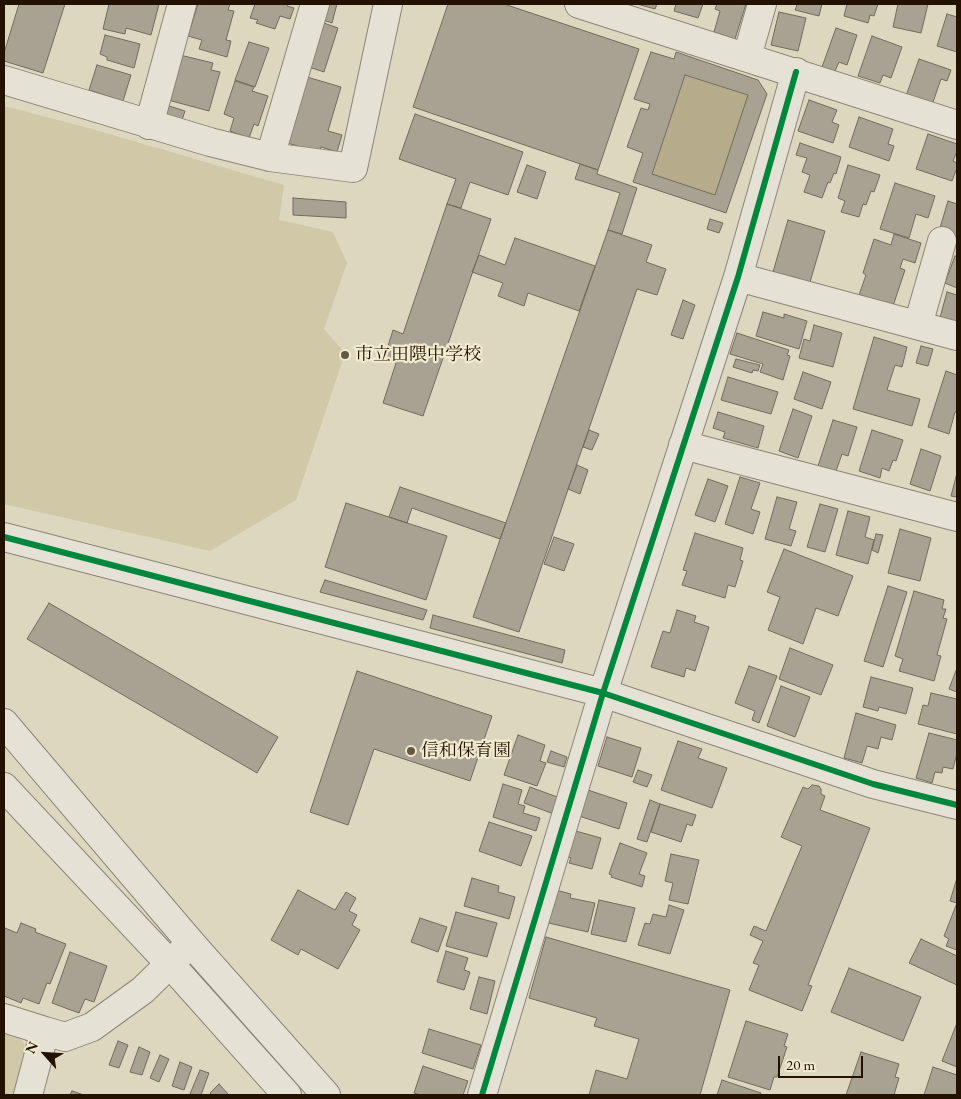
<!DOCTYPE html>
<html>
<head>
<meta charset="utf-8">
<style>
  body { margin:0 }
  #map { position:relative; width:961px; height:1099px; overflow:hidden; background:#ddd7c0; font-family:"EB Garamond",serif }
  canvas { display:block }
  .frame { position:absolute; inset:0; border:5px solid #231200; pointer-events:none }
  .north { position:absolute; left:20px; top:1029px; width:50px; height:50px; -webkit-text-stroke:4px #f1eace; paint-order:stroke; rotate:296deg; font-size:14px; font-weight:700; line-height:20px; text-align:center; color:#231200 }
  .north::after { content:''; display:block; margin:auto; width:18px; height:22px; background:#231200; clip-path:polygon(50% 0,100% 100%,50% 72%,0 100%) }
  .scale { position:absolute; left:778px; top:1056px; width:85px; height:22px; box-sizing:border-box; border:2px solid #231200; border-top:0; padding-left:6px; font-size:15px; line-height:18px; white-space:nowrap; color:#231200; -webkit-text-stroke:4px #f1eace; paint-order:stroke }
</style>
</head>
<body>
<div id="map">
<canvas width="961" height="1099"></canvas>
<div class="frame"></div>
<div class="north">N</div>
<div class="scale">20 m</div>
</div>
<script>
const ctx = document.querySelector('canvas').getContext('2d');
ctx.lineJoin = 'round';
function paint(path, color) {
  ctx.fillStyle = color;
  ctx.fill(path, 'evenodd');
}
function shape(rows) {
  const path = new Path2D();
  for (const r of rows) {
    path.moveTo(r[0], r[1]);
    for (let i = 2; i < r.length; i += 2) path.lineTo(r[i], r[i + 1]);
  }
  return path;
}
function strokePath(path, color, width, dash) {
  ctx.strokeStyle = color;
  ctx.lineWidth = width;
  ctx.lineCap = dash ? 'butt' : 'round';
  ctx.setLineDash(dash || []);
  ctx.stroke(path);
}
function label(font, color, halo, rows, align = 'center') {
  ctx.font = font + ' "EB Garamond","Noto Serif JP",serif';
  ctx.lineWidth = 4.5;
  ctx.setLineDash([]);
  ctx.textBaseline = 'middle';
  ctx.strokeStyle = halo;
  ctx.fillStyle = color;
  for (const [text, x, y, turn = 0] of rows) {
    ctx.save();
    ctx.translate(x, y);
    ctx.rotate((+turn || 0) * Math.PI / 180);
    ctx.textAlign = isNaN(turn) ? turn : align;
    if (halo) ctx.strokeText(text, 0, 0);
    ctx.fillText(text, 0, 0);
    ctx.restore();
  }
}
const green = shape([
  [4,106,92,129,284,185,279,220,333,232,347,263,324,329,345,353,296,500,210,551,4,504],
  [4,1032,19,1037,27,1048,14,1095,4,1095]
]);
const water = shape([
  [685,75,748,95,715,195,652,174]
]);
const building = shape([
  [19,4,65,4,43,73,4,61,4,53,19,4],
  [109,4,159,4,151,35,126,28,125,34,103,29,109,4],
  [198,4,230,4,228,10,234,11,226,40,231,41,227,57,199,49,202,40,188,36,198,4],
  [255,4,288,4,287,6,294,8,290,19,280,16,275,29,256,23,258,20,250,18,255,4],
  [325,4,337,4,332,23,320,19,325,4],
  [448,4,504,4,639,49,598,170,413,107,448,4],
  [637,4,657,4,655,9,637,4],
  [676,4,703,4,698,18,674,11,676,4],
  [717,4,746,4,735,39,714,32,720,11,715,9,717,4],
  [794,4,822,4,819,16,795,10,797,5,794,4],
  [847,4,878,4,874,16,870,15,868,23,844,16,847,4],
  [898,4,928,4,921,33,893,27,898,4],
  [779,12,806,18,798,51,771,45,779,12],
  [947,14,957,17,957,52,937,46,947,14],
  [321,22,338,28,324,72,306,66,321,22],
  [836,28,857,35,847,65,839,62,835,71,822,67,836,28],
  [105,35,140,44,134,68,107,60,107,57,100,54,105,35],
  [872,36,902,47,891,78,883,75,880,83,858,76,872,36],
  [249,42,269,48,255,87,235,80,249,42],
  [651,52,674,59,676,52,758,80,767,94,726,213,633,182,643,153,627,147,641,108,648,110,650,104,634,99,651,52],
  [685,75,748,95,715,195,652,174,685,75],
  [180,55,213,63,211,70,220,72,209,111,168,100,180,55],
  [919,59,951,70,947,81,941,79,932,105,906,96,919,59],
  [97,65,131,75,123,101,89,90,97,65],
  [307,77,341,87,328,131,342,135,337,152,321,147,319,152,287,143,307,77],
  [235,81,254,87,252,91,268,96,258,126,254,124,249,138,230,131,234,118,224,114,235,81],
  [809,100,837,110,832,122,839,125,833,143,798,131,809,100],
  [169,106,185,111,182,120,166,115,169,106],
  [415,114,523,152,508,195,470,182,461,208,447,204,456,179,399,159,415,114],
  [859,117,893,129,888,144,894,146,889,161,849,147,859,117],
  [928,134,957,144,957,151,953,161,957,163,957,168,952,181,916,169,928,134],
  [800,143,841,157,836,174,834,173,830,183,828,182,822,198,804,192,810,175,802,172,807,158,796,155,800,143],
  [580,164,598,170,597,174,637,188,622,234,608,230,620,193,575,179,580,164],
  [527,165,546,172,537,199,517,192,527,165],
  [848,165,880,175,874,192,871,191,866,205,863,204,859,217,841,212,845,201,838,198,848,165],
  [895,183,935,196,928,218,916,214,909,238,880,229,895,183],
  [293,198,346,202,346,218,293,215,293,198],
  [948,201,957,204,957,244,937,238,948,201],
  [447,204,491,219,423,416,383,403,396,363,384,359,393,330,403,334,447,204],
  [710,219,723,223,719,233,707,229,710,219],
  [788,220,825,231,810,282,773,272,788,220],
  [608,230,652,245,646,262,666,269,657,295,637,289,519,632,473,617,608,230],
  [894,234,921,243,915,263,903,259,900,268,905,270,893,306,859,295,866,275,863,273,874,239,891,245,894,234],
  [515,238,595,266,579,311,528,293,524,306,498,296,503,283,472,272,479,255,505,265,515,238],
  [955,256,957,256,957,288,945,283,955,256],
  [947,292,957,295,957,330,938,325,947,292],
  [683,300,695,305,683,339,671,335,683,300],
  [763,312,784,318,784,314,807,321,799,349,756,336,763,312],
  [814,325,842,333,833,367,799,358,804,339,810,341,814,325],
  [737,333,789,350,787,355,790,356,783,380,760,372,763,364,730,354,737,333],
  [874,337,907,347,902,367,895,365,887,390,920,399,912,426,853,409,874,337],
  [921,346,933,349,928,366,916,363,921,346],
  [736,359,760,365,758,371,753,370,752,373,733,367,736,359],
  [946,371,957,375,957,412,955,412,949,434,928,427,946,371],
  [803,372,831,382,822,409,794,399,803,372],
  [728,377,778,392,771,414,721,400,728,377],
  [793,409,812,416,798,458,779,451,793,409],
  [718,412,764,426,758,448,723,438,725,432,713,428,718,412],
  [833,420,857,427,848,456,842,454,836,471,818,466,833,420],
  [589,430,599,434,592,450,583,447,589,430],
  [872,430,903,440,896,461,893,460,889,471,882,468,880,478,859,471,872,430],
  [921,449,941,456,930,491,910,484,921,449],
  [577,465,588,470,580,494,568,489,577,465],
  [957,473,957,497,951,496,957,473],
  [740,477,760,483,751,509,760,512,753,534,725,524,740,477],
  [708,479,728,486,715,522,695,515,708,479],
  [400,487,506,523,500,539,412,508,407,523,389,517,400,487],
  [777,497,797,502,789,529,796,531,791,546,765,539,777,497],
  [346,503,447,536,426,600,325,567,346,503],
  [820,504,838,509,825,552,807,547,820,504],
  [848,511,870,517,865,537,874,540,868,564,836,555,848,511],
  [900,529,931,538,920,581,888,573,900,529],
  [695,533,743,548,740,560,743,561,735,587,728,585,725,598,682,585,687,571,683,570,695,533],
  [876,534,883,535,878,553,872,550,876,534],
  [554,537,574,544,564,571,544,564,554,537],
  [784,549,853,576,838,616,816,608,803,644,768,630,780,597,767,592,784,549],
  [325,580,427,610,423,620,320,592,325,580],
  [888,586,907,592,883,667,864,661,888,586],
  [914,591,944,600,942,609,946,609,943,618,947,619,937,655,941,656,934,681,899,671,903,659,895,656,914,591],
  [49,603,278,737,257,773,27,639,49,603],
  [677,610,696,616,694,622,709,627,695,671,686,668,684,677,651,667,663,631,670,633,677,610],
  [433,615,565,650,562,663,430,628,433,615],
  [790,648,833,665,821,695,779,679,790,648],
  [749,666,777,676,759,723,752,720,755,711,735,703,749,666],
  [957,668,957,692,949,689,957,668],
  [357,671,492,716,470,781,374,749,348,825,310,812,357,671],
  [871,677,913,688,906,714,879,707,878,711,863,707,871,677],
  [781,686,810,697,795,737,767,726,781,686],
  [931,693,957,699,957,734,918,724,923,705,928,706,931,693],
  [856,713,896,725,892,740,881,737,878,749,867,746,862,763,844,758,856,713],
  [929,733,957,740,957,753,953,769,943,767,942,773,935,772,932,783,916,778,929,733],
  [518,735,545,745,540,761,546,763,537,786,504,775,518,735],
  [607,737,641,748,632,777,598,766,607,737],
  [678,741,702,749,698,758,727,768,712,808,661,790,678,741],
  [551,751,567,757,564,767,547,762,551,751],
  [638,770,652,775,647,787,633,782,638,770],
  [503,784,522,790,518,804,525,806,523,813,540,818,536,831,493,817,503,784],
  [812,785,819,786,821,789,821,794,825,796,820,810,870,828,808,985,812,986,802,1011,749,990,759,965,753,963,763,941,750,935,754,926,766,931,802,846,781,837,803,787,808,789,812,785],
  [530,787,560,798,554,814,524,803,530,787],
  [585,789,627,803,619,829,576,815,585,789],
  [650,800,660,804,647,842,637,839,650,800],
  [660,804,696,815,692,826,687,824,681,842,651,832,660,804],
  [489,822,532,836,521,866,479,851,489,822],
  [572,830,601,838,592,869,569,863,571,858,564,856,572,830],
  [620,843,647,853,639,874,645,876,642,887,611,877,612,875,609,874,620,843],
  [671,854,699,860,688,904,669,900,673,883,665,881,671,854],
  [472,878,499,886,498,892,515,897,509,919,464,906,472,878],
  [957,878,957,950,946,946,949,939,944,936,957,903,950,901,957,878],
  [552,889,571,894,570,898,595,903,588,932,544,922,552,889],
  [298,890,335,910,346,892,356,898,349,911,357,915,352,925,360,930,338,969,301,949,298,955,271,940,298,890],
  [599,900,635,908,626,942,591,934,599,900],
  [669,905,684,910,670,954,638,945,645,923,650,924,653,914,666,917,669,905],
  [456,912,497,923,487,957,446,946,456,912],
  [420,918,447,927,438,952,411,942,420,918],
  [21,923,36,929,35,932,66,944,50,984,47,983,39,1004,23,998,21,1003,4,996,4,932,5,928,17,933,21,923],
  [546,937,730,990,700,1095,589,1095,596,1070,627,1079,639,1039,594,1026,597,1018,529,998,546,937],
  [921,939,957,956,957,985,909,963,921,939],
  [446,951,468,958,464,970,470,972,464,990,437,982,446,951],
  [70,952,107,966,94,1002,85,999,79,1013,52,1003,70,952],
  [849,968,921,997,903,1041,831,1012,849,968],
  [479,977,495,981,487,1014,470,1009,479,977],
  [746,1021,788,1034,784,1046,787,1047,777,1077,774,1077,770,1090,728,1077,746,1021],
  [957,1023,957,1067,942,1061,957,1023],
  [429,1029,481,1045,473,1069,422,1053,429,1029],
  [118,1041,128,1045,119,1068,109,1065,118,1041],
  [139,1047,150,1052,142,1075,130,1072,139,1047],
  [861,1052,899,1064,895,1077,899,1078,894,1095,846,1095,861,1052],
  [160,1055,169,1059,159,1082,150,1078,160,1055],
  [180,1062,192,1067,184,1090,172,1086,180,1062],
  [423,1066,468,1081,463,1095,421,1095,414,1093,423,1066],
  [933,1067,957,1075,957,1095,924,1095,933,1067],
  [200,1070,209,1073,201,1095,194,1095,190,1094,200,1070],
  [722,1080,761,1093,760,1095,717,1095,722,1080],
  [219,1084,229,1095,212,1095,210,1093,219,1084],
  [72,1091,84,1095,70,1095,72,1091]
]);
const minor = shape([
  [579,4,957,125],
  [747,57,762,4],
  [4,80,210,142,270,157,353,168,388,4],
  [149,125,182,4],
  [270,157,315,4],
  [738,277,957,336],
  [918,325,942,241],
  [683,445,957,517],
  [4,537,603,693,873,784,957,805],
  [4,1018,45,1031],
  [28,1095,45,1031,65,1037,92,1027,143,990,191,943],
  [482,1095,603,693,738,277,796,72]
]);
const tertiary = shape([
  [4,723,191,943,326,1095],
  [4,787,170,964,287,1095]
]);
const cycleway = shape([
  [4,537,603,693,873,784,957,805],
  [482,1095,603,693,738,277,796,72]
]);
const markers = [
  [345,355,5,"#645743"],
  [411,751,5,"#645743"]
];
const poiNames = [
  ["市立田隈中学校",355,355],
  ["信和保育園",421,751]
];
paint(green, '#d1c8a8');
paint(water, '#b6ac8c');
paint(building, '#a7a292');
strokePath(building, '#716b5c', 1);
strokePath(minor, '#8b8576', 30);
strokePath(tertiary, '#8b8576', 30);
strokePath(minor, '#e5e1d5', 28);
strokePath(tertiary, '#e5e1d5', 28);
strokePath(cycleway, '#00873e', 6);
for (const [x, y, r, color] of markers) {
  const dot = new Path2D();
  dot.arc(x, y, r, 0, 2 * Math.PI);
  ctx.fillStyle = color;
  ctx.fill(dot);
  strokePath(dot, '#f1eace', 2);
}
label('18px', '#231200', '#f1eace', poiNames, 'left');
</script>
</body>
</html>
